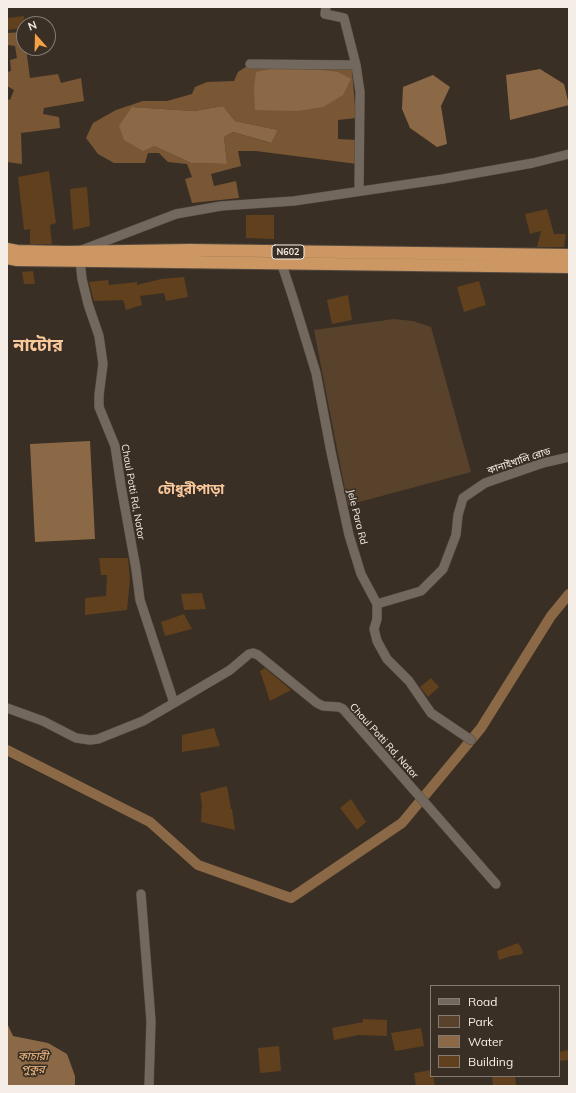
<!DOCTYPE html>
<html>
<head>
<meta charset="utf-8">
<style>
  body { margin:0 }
  #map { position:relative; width:576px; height:1093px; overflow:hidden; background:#3a2f25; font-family:Mulish,sans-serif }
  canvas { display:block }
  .frame { position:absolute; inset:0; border:8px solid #f4eee7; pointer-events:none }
  .legend { position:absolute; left:430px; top:985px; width:130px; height:92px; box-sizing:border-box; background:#3a2f25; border:1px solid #847b73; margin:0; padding:5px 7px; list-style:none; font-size:12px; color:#f4eee7 }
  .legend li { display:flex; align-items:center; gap:8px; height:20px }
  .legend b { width:20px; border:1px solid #847b73 }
  .north { position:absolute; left:16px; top:16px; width:40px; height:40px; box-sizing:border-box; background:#3a2f25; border:1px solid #847b73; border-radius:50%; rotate:340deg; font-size:11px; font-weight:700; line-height:16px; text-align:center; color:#f4eee7 }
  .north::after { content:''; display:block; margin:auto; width:14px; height:18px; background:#f5a246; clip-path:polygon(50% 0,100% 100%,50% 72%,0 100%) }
</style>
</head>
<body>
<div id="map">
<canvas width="576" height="1093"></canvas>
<div class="frame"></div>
<ul class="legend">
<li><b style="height:5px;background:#73685d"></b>Road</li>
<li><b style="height:11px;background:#58422c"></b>Park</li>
<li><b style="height:11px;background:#8c6946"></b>Water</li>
<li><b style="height:11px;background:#60401d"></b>Building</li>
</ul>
<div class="north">N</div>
</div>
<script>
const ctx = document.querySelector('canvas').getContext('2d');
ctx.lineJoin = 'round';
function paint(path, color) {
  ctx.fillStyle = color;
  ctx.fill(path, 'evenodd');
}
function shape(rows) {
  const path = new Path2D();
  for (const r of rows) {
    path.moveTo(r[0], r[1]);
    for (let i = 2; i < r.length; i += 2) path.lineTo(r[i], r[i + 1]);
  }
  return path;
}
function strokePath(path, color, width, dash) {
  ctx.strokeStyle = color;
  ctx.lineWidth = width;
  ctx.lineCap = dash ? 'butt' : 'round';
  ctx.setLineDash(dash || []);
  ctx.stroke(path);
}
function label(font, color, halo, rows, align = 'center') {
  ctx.font = font + ' Mulish,"Noto Sans Bengali",sans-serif';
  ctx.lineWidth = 3.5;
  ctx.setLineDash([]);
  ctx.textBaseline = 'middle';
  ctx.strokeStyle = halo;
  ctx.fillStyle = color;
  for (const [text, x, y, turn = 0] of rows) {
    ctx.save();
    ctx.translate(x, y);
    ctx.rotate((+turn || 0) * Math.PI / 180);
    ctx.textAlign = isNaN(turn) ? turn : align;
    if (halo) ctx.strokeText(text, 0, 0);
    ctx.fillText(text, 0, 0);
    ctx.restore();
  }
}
const green = shape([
  [394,319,413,321,431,327,471,472,348,505,314,330]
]);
const forest = shape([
  [24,32,24,48,26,48,30,78,58,74,61,83,81,78,84,101,44,108,43,114,59,117,60,128,21,133,22,164,7,162,7,99,10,100,14,90,7,86,7,72,11,71,10,60,17,58,15,46,8,45,7,33],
  [263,64,352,70,356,118,338,120,338,139,358,140,357,164,256,151,238,151,241,166,211,174,214,186,236,181,239,198,192,203,185,179,192,177,187,164,168,162,159,153,148,153,145,163,114,163,98,154,86,138,93,123,116,110,143,101,167,101,192,94,195,87,207,82,234,81,238,72,247,66],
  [223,106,235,121,278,130,270,143,233,132,224,137,227,164,191,163,154,146,132,107,194,111]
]);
const water = shape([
  [275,68,311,69,338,72,351,79,343,95,323,107,297,111,255,110,254,88,256,72],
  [540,69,564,84,569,105,510,120,506,75],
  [433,75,450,87,441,106,447,144,437,147,410,128,402,109,403,87],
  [223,106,235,121,278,130,271,143,233,132,224,137,227,164,191,163,154,146,143,151,124,140,119,126,132,107,194,111],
  [90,441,95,539,35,542,30,444],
  [7,1023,13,1036,48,1043,67,1054,75,1076,75,1086,8,1086,7,1084]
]);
const canal = shape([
  [7,750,150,822,198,865,291,898,402,823,481,728,551,616,569,594]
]);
const building = shape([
  [24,16,23,28,7,30,7,18],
  [49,171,56,223,50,225,52,244,30,244,30,229,24,230,18,177],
  [87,187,90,226,73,230,70,189],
  [547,209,554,234,566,234,564,247,537,247,541,231,530,234,525,214],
  [246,215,274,215,274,239,246,238],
  [33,271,35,284,24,284,22,272],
  [184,277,188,297,166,301,164,293,140,296,142,305,126,310,123,300,94,301,89,282,108,280,109,285,137,282,137,285,161,279],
  [479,281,486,305,464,312,457,287],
  [348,295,352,320,332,324,327,300],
  [99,558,128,558,130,579,127,610,85,615,85,598,106,596,107,575,101,575],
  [202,593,206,609,184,610,181,594],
  [184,614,192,629,165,636,161,622],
  [265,668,291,690,270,701,260,671],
  [431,678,439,687,428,697,420,687],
  [214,728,220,746,182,752,182,735],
  [227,786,231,809,232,809,235,830,201,822,202,805,200,793],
  [351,799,366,822,357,830,340,808],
  [518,943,522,949,523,954,511,956,499,960,497,951],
  [363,1019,387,1020,387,1036,359,1035,334,1040,332,1028,363,1022],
  [421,1028,424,1046,395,1051,391,1033],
  [279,1046,281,1071,260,1073,258,1048],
  [569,1050,569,1060,559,1061,559,1052],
  [431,1070,431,1076,433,1076,435,1086,416,1086,414,1073],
  [492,1076,515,1076,516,1086,493,1086]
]);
const street = shape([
  [326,7,325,14,344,18,356,65,360,92,359,191],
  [250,64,356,65],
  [82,250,176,214,221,206,294,201,443,179,533,163,569,154],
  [80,261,82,279,88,304,99,336,103,364,99,395,99,407,115,446,121,486,136,569,140,600,174,703,230,670,249,654,253,653,258,655,317,703,323,706,339,707,343,709,496,884],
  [281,262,293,298,316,373,331,452,349,535,361,574,377,604,377,619,374,629,377,641,387,659,409,681,431,713,471,740],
  [377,604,421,591,443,569,456,535,458,515,463,498,485,483,543,463,569,457],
  [7,708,43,721,76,738,90,740,98,739,143,721,174,703],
  [141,894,151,1021,149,1086]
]);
const highway = shape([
  [7,249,17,251,67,252,189,250,569,255],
  [7,258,17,260,569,267]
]);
const shields = [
  [288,252,32]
];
const shieldNames = [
  ["N602",288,252]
];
const streetNames = [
  ["কানাইখালি রোড",519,461,-18],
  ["Chaul Potti Rd, Nator",133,492,80],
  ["Jele Para Rd",357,517,76],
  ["Chaul Potti Rd, Nator",384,741,48]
];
const waterNames = [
  ["কাচারী",33,1057],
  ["পুকুর",33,1070]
];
const districtNames = [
  ["চৌধুরীপাড়া",191,490]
];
const townNames = [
  ["নাটোর",38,346]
];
paint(green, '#58422c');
paint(forest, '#795735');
paint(water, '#8c6946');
strokePath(canal, '#8c6946', 10);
paint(building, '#60401d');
strokePath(street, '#544b42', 10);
strokePath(highway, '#544b42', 14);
strokePath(street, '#73685d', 9);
strokePath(highway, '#cc9762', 12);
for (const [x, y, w] of shields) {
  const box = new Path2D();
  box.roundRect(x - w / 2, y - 7, w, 14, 3);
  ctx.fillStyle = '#3a2f25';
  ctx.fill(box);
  strokePath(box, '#f4eee7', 1);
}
label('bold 9px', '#f4eee7', null, shieldNames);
label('10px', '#f4eee7', '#3a2f25', streetNames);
label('italic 11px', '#f4bc84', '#3a2f25', waterNames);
label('bold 14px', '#f9c99c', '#3a2f25', districtNames);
label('bold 18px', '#f9c99c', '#3a2f25', townNames);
</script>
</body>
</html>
